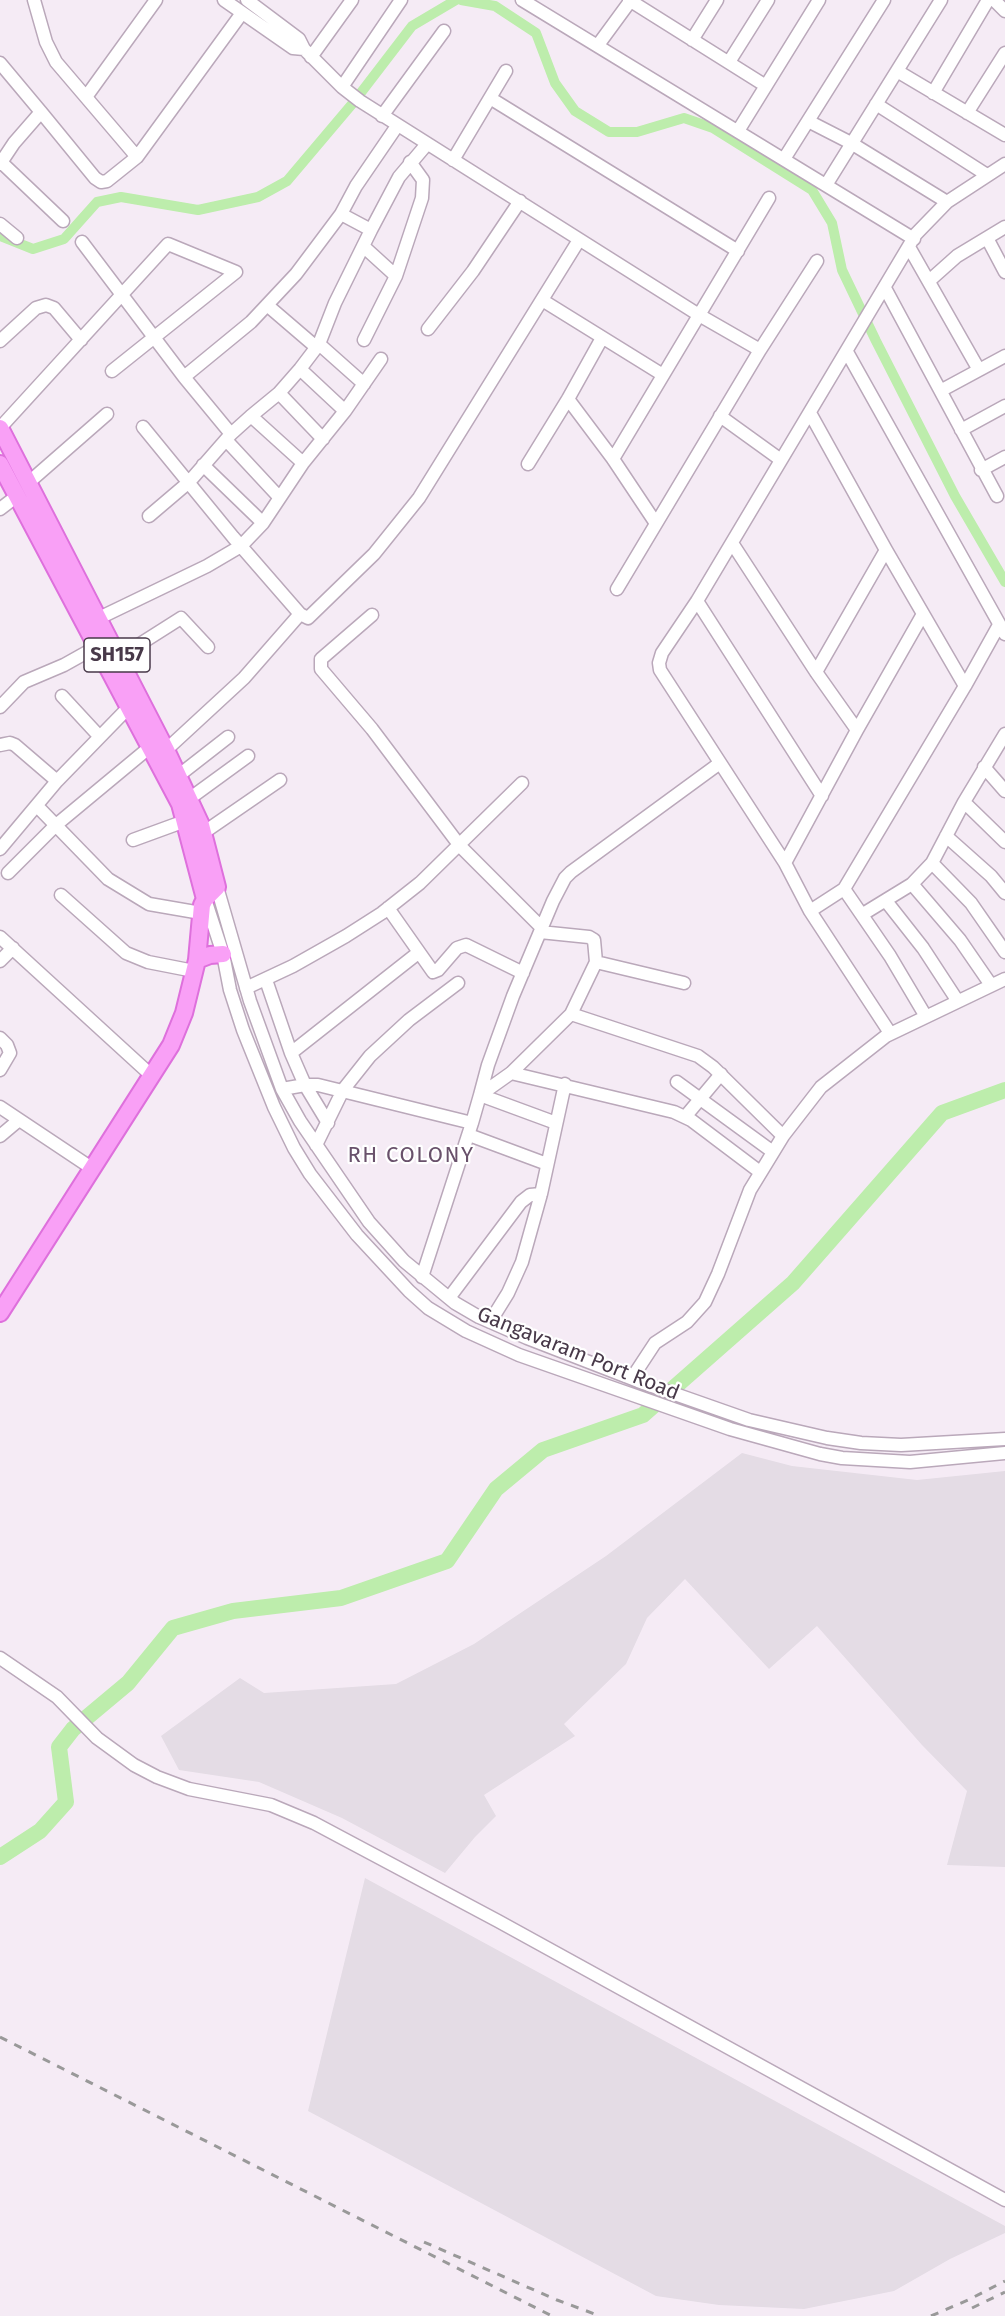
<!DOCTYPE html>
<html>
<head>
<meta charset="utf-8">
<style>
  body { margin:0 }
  canvas { display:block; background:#f5ebf5 }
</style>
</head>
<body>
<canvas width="1005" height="2316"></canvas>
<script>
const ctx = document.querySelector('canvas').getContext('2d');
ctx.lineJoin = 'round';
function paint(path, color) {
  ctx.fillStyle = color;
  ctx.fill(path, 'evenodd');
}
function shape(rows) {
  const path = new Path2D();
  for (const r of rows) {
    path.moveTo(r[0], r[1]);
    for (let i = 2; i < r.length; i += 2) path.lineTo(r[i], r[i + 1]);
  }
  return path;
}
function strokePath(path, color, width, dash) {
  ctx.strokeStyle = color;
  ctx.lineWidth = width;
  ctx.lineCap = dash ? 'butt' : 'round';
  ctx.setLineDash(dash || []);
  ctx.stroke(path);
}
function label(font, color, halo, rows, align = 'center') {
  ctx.font = font + ' "Fira Sans",sans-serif';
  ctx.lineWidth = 4.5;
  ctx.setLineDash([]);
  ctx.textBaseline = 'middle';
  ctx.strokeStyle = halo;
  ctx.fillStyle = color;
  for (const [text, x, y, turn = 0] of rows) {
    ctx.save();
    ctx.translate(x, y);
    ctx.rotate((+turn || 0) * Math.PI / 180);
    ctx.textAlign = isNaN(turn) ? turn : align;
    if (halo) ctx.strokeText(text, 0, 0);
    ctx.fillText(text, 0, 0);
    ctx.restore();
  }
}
const industrial = shape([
  [742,1453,792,1466,917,1480,1005,1471,1005,1867,947,1865,967,1791,922,1745,817,1626,769,1669,685,1579,647,1618,626,1664,564,1724,575,1736,484,1795,496,1816,475,1837,445,1873,342,1818,259,1782,179,1770,161,1736,240,1678,264,1693,396,1684,474,1644,606,1556],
  [365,1878,1005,2226,1005,2233,950,2259,894,2291,804,2309,719,2305,656,2296,308,2111]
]);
const canal = shape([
  [461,0,495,6,536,33,555,83,575,111,609,132,637,132,684,118,713,128,812,190,832,223,842,270,876,341,955,496,1005,582],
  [0,236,33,249,64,239,97,202,121,197,198,210,258,197,287,181,353,103,412,26,456,0]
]);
const river = shape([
  [0,1857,40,1831,66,1802,59,1747,73,1729,128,1683,173,1628,233,1611,341,1598,447,1561,496,1489,543,1450,643,1415,793,1283,942,1113,1005,1090]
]);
const minor = shape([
  [34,0,46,42,56,62,137,157,242,13],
  [224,0,293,48,304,49],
  [247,0,299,39,304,49,342,87,360,101,699,315,760,350],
  [522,0,914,239],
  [629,0,766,86],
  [994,0,1005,11],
  [692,40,717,0],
  [598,45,631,0],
  [311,57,352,0],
  [729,62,768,0],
  [0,63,41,112],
  [897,71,1005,135],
  [342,87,401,0],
  [933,93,988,0],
  [86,97,156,0],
  [490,98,738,251],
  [876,104,987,175],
  [967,113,1005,53],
  [382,116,444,31],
  [808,121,851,143,947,202],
  [738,131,819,0],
  [784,159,884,0],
  [453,160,506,71],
  [1,162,63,221],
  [0,164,14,143,41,112,95,178,101,182,107,181,137,157],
  [826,185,941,0],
  [0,224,17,238],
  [371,230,399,177,427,144],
  [987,238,1005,272],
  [82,242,184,377,231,434],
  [363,246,396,276],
  [909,247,979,370],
  [929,281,957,256,1005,227],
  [885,288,997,496],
  [542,300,663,375],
  [267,305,316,347],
  [428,329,473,271,520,201],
  [364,340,396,276,422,198,423,180,410,162],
  [0,341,36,308,46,305,54,308,81,340],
  [319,344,364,384],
  [847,352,1005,634],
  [300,369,345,411],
  [184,377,251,322,296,274,341,214,356,186,397,126],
  [942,390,1005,356],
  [279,393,323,439],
  [568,399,613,459,655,522],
  [810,413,886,550,965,686],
  [720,416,781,460],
  [143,427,233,537,300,614,308,618,374,554,419,498,579,240],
  [0,428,168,244,236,272,112,371],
  [961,430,1005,406],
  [226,440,279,497],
  [613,459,769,198],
  [303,463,345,411,381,359],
  [528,464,568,399,602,338],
  [203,465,263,523],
  [981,470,1005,457],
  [28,483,107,414],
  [0,509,17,496],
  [149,516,189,482,231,434,251,416],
  [732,543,816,672,857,730],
  [617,589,760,350,817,261],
  [697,601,822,796],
  [372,615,321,659,321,669,372,729,460,846,541,927],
  [97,619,207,566,241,546,263,523,303,463,251,416,279,393,300,369,319,344,335,303,371,230,341,214],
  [118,658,181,618,208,647],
  [816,672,886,550],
  [62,696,99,736],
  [0,707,24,682,64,665,98,646],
  [0,745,10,743,15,745,57,781],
  [166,750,244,678,300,614],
  [984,767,1005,791],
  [178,776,228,737],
  [189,799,248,756],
  [964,802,1005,842],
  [37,806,108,879,149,904,201,913],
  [203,833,280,780],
  [946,836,991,876,1005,893],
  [133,840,185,821],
  [0,849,57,781,129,707],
  [785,863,857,730,923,614],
  [932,863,971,903,1005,952],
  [8,873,56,825,150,747],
  [912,884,960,940,991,985],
  [217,887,250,1001,282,1089,300,1121,369,1222,404,1261,455,1303,479,1317,527,1338,638,1381,749,1420,827,1438,861,1443,901,1445,1005,1439],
  [844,889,890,956,925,1015],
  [61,895,126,953,148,962,194,971],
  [205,899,223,954,230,990,243,1030,274,1107,294,1148,310,1174,357,1235,409,1291,428,1308,466,1331,519,1355,730,1429,820,1454,842,1458,910,1462,1005,1453],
  [886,901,923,948,957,1000],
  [388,908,433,972,438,970,457,948,466,945,523,973],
  [810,911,844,889,965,686,999,625],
  [863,914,912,884,932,863,964,802,1005,734],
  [540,932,589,937,594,940,596,962,684,983],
  [0,937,152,1076],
  [0,961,13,948],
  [266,980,291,1053,305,1085,328,1123],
  [246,988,293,966,346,936,382,913,420,883,522,783],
  [571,1014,596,962],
  [890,1033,810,911,785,863,660,670,659,663,662,653,697,601,916,234,947,202,1005,164],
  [0,1038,7,1045,10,1053,0,1070],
  [291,1053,418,953],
  [511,1073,674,1112,691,1120,760,1172],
  [677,1082,773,1152],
  [282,1089,305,1085,318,1085,472,1123,480,1095,511,1073,571,1014,698,1056,713,1067,783,1136],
  [0,1107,93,1169],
  [685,1117,721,1074],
  [556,1123,480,1095,488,1065,513,996,553,901,565,878,571,872,720,763],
  [469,1135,547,1164],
  [0,1136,19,1120],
  [316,1145,343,1090,370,1056,409,1020,458,983],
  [422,1277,472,1123],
  [449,1298,521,1202,530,1195,541,1194],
  [490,1322,508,1293,522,1262,541,1194,565,1084],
  [632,1378,655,1343,687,1322,705,1302,718,1274,750,1190,783,1136,821,1087,886,1036,1005,979],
  [0,1658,57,1697,97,1738,134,1765,157,1777,189,1789,271,1805,314,1823,498,1921,1005,2200]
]);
const major = shape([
  [0,428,166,750,201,825,217,887,205,899,202,905,197,960,184,1013,171,1045,0,1313],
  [0,464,180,804,205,899],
  [197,960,210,955,223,954]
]);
const rail = shape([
  [0,2037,552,2316],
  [424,2242,557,2300,600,2316],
  [972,2308,1005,2292],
  [931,2316,968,2300,1005,2281]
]);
const shields = [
  [117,655,66]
];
const shieldNames = [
  ["SH157",117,655]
];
const streetNames = [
  ["Gangavaram Port Road",578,1354,22]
];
const neighbourhoodNames = [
  ["RH COLONY",411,1156]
];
paint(industrial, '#e4dce5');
strokePath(canal, '#bdedac', 10);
strokePath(river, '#bdedac', 16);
strokePath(minor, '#baa8ba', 15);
strokePath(major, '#de70dc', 20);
strokePath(minor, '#fff', 12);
strokePath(major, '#f9a0f6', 16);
strokePath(rail, '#999', 3, [8, 8]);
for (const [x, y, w] of shields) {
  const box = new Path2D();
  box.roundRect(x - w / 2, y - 17, w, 34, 4.5);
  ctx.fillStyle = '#fff';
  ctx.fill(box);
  strokePath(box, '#483949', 1.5);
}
label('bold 20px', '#483949', null, shieldNames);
label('21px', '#483949', '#fff', streetNames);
ctx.letterSpacing = '1.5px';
label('22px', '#69516b', '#fff', neighbourhoodNames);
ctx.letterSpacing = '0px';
</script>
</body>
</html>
